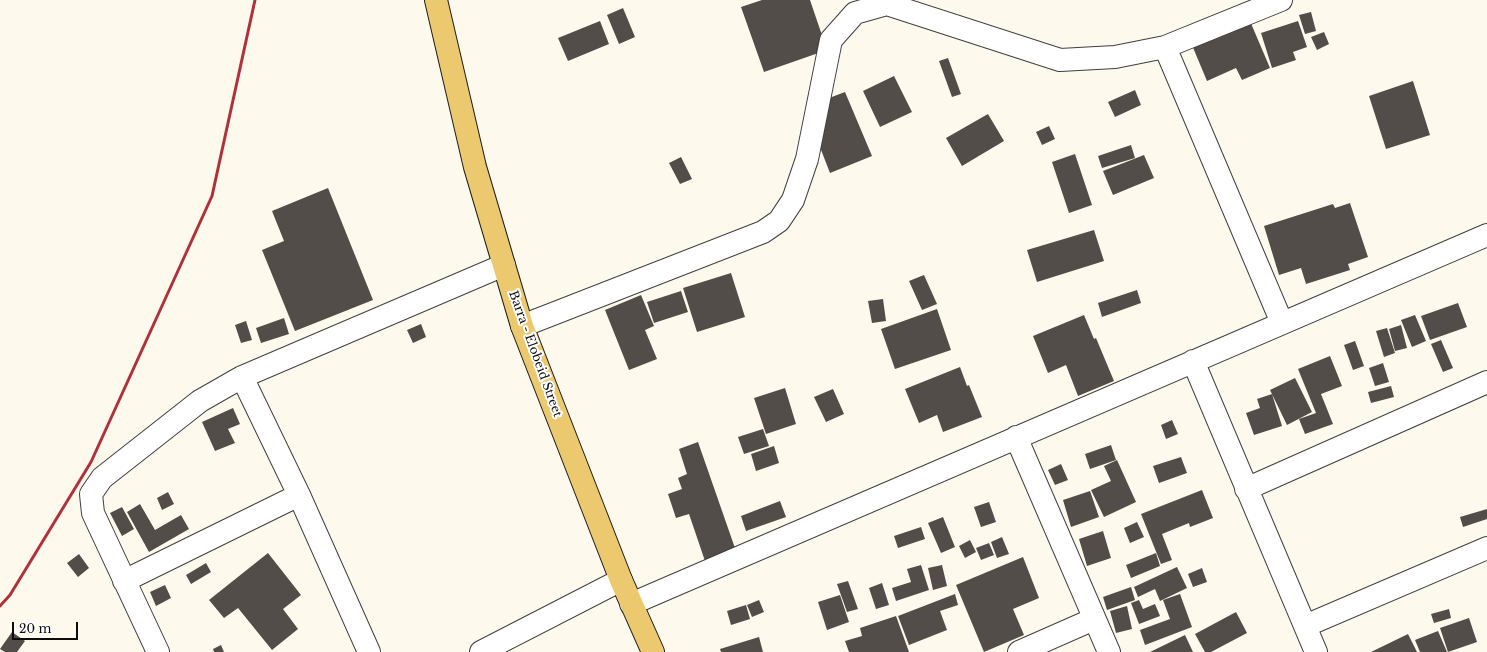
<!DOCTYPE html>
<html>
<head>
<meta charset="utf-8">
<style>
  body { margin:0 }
  #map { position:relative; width:1487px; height:652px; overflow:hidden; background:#fdf9ec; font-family:"Libre Baskerville",serif }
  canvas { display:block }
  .scale { position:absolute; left:12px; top:622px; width:66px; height:18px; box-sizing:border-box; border:2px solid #0c0c0c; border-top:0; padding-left:5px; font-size:12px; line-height:14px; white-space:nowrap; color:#0c0c0c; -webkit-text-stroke:3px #fff; paint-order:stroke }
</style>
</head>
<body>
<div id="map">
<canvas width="1487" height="652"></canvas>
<div class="scale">20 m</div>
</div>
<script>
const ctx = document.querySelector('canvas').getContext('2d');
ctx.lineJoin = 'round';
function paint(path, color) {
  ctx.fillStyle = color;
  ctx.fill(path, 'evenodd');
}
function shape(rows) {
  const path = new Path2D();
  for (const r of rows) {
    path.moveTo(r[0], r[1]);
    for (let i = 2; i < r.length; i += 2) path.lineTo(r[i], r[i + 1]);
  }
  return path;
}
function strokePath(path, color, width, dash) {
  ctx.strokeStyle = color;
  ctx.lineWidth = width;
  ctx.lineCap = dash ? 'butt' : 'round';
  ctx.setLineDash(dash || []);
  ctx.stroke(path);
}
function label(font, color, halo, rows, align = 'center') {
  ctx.font = font + ' "Libre Baskerville",serif';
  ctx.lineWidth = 4;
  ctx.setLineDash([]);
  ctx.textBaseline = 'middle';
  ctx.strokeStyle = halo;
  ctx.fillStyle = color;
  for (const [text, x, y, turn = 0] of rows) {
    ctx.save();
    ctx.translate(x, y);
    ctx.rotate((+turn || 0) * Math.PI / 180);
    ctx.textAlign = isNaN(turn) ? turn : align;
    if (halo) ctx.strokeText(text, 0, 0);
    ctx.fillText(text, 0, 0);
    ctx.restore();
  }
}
const building = shape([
  [762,0,810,0,827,50,764,72,741,7],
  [623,8,635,37,619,44,607,15],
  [1311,12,1316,31,1305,34,1299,15],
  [1247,14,1270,68,1242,80,1236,68,1207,81,1189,38],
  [600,21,609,44,568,61,558,38],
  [1298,21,1307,47,1293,52,1296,60,1272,68,1261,33],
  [1324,32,1329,44,1317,50,1311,37],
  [948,58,961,94,952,97,939,61],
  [894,76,912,112,880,127,863,91],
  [1413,81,1430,135,1386,149,1369,96],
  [1135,90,1141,105,1115,117,1108,102],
  [845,92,872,156,830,173,811,124,816,103],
  [988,114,1004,141,962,166,946,138],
  [1049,126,1055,139,1042,145,1036,132],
  [1131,145,1135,158,1102,168,1098,156],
  [1075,154,1092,205,1069,213,1052,162],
  [1144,155,1154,178,1113,195,1103,171],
  [681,157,692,179,680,184,669,163],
  [328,188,373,300,295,331,262,250,284,241,272,211],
  [1350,203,1368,257,1348,264,1350,270,1306,284,1301,268,1279,275,1264,226,1333,204,1335,208],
  [1094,230,1104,261,1037,282,1027,250],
  [731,273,745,317,697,332,683,288],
  [924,275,937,304,922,310,909,281],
  [1137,290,1141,303,1102,317,1098,303],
  [681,291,688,312,654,323,647,302],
  [641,295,654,326,645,330,657,359,629,370,605,310],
  [883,299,886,321,872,323,868,301],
  [1458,303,1467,327,1430,340,1421,316],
  [937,309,951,350,895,369,881,329],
  [1084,315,1094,339,1096,338,1114,381,1078,396,1066,365,1048,373,1033,336],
  [1415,315,1426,341,1412,347,1401,320],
  [284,318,289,334,261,343,256,328],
  [246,321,252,340,241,343,235,325],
  [421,324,426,337,413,343,407,330],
  [1401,325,1407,348,1395,351,1389,329],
  [1387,328,1395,353,1384,357,1376,331],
  [1441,340,1453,368,1443,372,1431,344],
  [1355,341,1364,366,1353,370,1344,345],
  [1330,356,1342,386,1321,394,1333,424,1305,434,1299,419,1316,413,1298,369],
  [1383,363,1389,382,1375,386,1369,368],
  [960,367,967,386,969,385,982,417,943,432,937,415,919,423,905,389],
  [1295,378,1312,412,1287,425,1270,390],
  [1391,386,1394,397,1371,403,1368,392],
  [785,388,796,424,766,434,754,398],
  [833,389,844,414,826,422,814,397],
  [1272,394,1282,426,1254,435,1246,413,1260,408,1257,399],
  [233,408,240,424,228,429,235,443,215,451,202,422],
  [1172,420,1178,434,1166,439,1161,425],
  [763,429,769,446,744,454,738,437],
  [698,442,736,551,705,561,689,514,676,518,668,494,682,489,678,478,687,474,679,449],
  [1111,445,1116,460,1090,469,1085,454],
  [774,446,779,463,756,471,751,454],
  [1181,457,1187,473,1159,483,1153,466],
  [1117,460,1136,502,1104,517,1091,490,1111,481,1104,466],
  [1061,464,1068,480,1055,485,1048,470],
  [1202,490,1213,518,1190,527,1189,523,1162,534,1172,560,1161,564,1141,514],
  [1090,491,1099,517,1071,527,1063,500],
  [168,492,174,504,162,510,157,498],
  [780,501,786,517,746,531,741,516],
  [989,502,996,522,981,527,974,507],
  [140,504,155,530,181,515,189,529,149,552,127,512],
  [122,507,134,529,122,536,110,513],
  [1487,509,1487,519,1463,527,1460,517],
  [943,517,955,547,941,553,928,523],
  [1137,522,1144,537,1130,543,1124,528],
  [921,527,925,539,898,548,894,536],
  [1103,531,1111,558,1087,566,1079,539],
  [1002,537,1009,554,997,558,991,542],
  [970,540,976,552,965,558,959,546],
  [989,543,994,555,981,560,976,548],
  [268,553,301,595,283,609,298,629,272,650,238,608,224,618,209,600],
  [1156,553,1160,566,1131,578,1126,565],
  [79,554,89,568,78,577,67,563],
  [1023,557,1039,598,1013,609,1024,635,984,652,956,585],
  [206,563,211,572,191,584,186,575],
  [921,565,929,590,896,601,892,588,911,582,907,569],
  [942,565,947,586,933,590,928,568],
  [1177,567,1187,588,1160,601,1155,589,1138,597,1134,587],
  [1202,568,1207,582,1193,587,1188,574],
  [848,581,858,609,847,612,837,584],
  [882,583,889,605,876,609,869,588],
  [165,585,171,598,156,606,150,592],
  [1131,587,1135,600,1107,610,1103,597],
  [955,594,958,605,940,611,947,630,909,645,898,616],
  [1180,594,1192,627,1145,645,1140,630,1170,619,1163,600],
  [840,595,849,622,827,630,818,602],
  [759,600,764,612,752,617,747,605],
  [1139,600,1143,609,1155,604,1160,616,1139,624,1131,603],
  [746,605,750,619,731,625,727,611],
  [1127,606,1132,629,1116,633,1110,611],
  [1449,609,1451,618,1434,623,1431,614],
  [1236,612,1247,633,1211,652,1205,652,1195,634],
  [896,616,909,652,849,652,845,641,862,636,860,628],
  [1469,618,1477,642,1448,652,1440,628],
  [1438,631,1447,652,1420,652,1415,640],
  [12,632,25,641,17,652,5,652,0,649],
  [1408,634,1417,652,1371,652],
  [1185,635,1193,652,1150,652],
  [759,637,763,652,721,652,720,649],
  [221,645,224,652,214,652,213,649]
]);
const minor = shape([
  [1165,47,1282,323],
  [522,326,763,232,779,221,793,200,807,159,831,40,855,13,887,4,1060,60,1115,57,1165,47,1281,0],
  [1193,361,1316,652],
  [242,377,299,495,369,652],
  [1016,437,1109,652],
  [1246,489,1487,382],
  [124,581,299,495],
  [631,604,1487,235],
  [1305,626,1487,548],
  [158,652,93,513,91,494,102,478,200,401,242,377,504,265],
  [481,652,621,580],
  [1019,652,1094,619]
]);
const major = shape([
  [436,0,475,167,522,326,621,580,653,652]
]);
const rail = shape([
  [0,606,10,595,91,462,212,196,255,0]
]);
const streetNames = [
  ["Barra - Elobeid Street",535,354,70]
];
paint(building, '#534d49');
strokePath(minor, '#3f3f3f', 24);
strokePath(major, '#1d1d1d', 24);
strokePath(minor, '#fff', 22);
strokePath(major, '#ecc86e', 22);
strokePath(rail, '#af313c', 3);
label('12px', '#0c0c0c', '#fff', streetNames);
</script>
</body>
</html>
